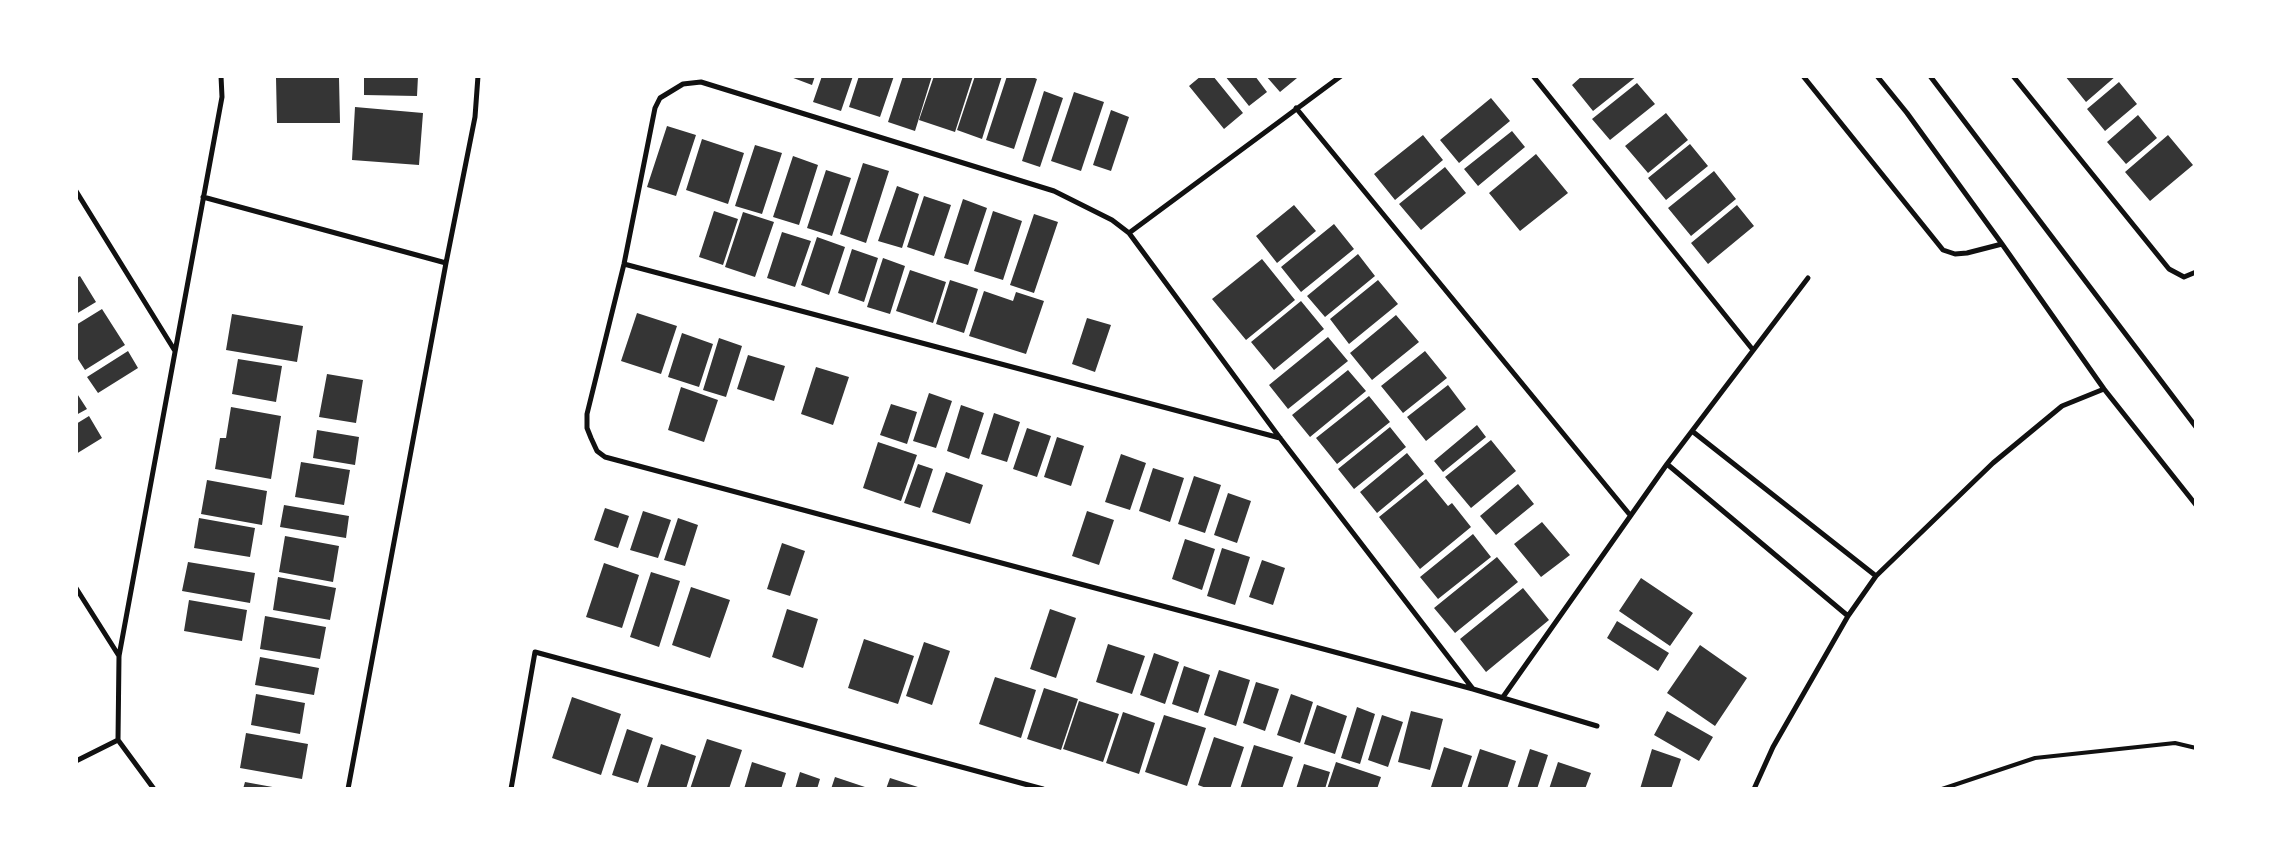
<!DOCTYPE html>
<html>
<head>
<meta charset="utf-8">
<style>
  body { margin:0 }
  #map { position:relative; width:2272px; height:865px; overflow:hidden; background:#fff; font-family:Merriweather,serif }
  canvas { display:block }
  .frame { position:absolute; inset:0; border:78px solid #fff; pointer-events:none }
</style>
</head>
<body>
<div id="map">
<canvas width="2272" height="865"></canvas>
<div class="frame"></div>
</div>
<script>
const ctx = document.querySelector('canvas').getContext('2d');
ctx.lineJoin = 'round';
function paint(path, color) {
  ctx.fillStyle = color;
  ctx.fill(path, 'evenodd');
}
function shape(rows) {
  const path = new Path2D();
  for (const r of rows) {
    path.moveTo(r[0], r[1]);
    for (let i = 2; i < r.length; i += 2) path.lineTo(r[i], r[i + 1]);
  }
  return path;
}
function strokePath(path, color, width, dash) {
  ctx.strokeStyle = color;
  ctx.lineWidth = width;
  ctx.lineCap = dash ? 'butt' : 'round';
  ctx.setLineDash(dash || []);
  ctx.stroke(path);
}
const building = shape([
  [364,76,418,76,417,96,364,95],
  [788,76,815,76,812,85],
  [822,76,853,76,841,111,813,102],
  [859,76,894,76,880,117,849,107],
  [903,76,932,76,915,131,888,122],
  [934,76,973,76,955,132,919,120],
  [975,76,1002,76,982,139,957,130],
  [1007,76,1030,76,1037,79,1014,149,986,140],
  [1201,76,1213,76,1243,113,1224,129,1189,86],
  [1225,76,1255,76,1267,92,1249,106],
  [1266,76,1295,76,1297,78,1280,92],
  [1582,76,1637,76,1593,111,1572,85],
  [2065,76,2116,76,2086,102],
  [276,78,339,78,340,123,277,123],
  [2119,82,2137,104,2105,131,2087,109],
  [1637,83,1655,104,1610,140,1592,119],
  [1044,91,1063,98,1040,167,1022,161],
  [1074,92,1104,102,1081,171,1051,161],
  [1491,98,1510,121,1459,163,1440,140],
  [355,107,423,113,419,165,352,160],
  [1111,110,1129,117,1111,171,1093,165],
  [1666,113,1688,140,1648,173,1625,146],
  [2138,115,2157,138,2126,164,2107,142],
  [667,126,696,135,676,196,647,187],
  [1512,131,1525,147,1478,186,1464,169],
  [1423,135,1443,160,1395,200,1374,174],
  [2168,135,2193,165,2150,201,2125,172],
  [702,139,744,153,728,204,686,190],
  [1690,144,1708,166,1666,200,1648,178],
  [755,145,782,153,762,214,735,206],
  [1536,154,1568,193,1520,231,1489,193],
  [793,156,818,165,799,225,773,217],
  [863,163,889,171,866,243,840,234],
  [1445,167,1466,193,1421,230,1399,204],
  [826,170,851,178,832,236,807,228],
  [1714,171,1736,199,1691,236,1668,208],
  [897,186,919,194,902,248,878,241],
  [924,196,951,205,934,256,907,247],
  [963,199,987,208,968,265,944,258],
  [1294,205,1316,231,1277,263,1256,236],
  [1737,205,1754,226,1708,264,1691,243],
  [714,211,738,219,723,265,699,257],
  [993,211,1022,221,1003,280,974,271],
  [743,212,774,222,755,277,725,267],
  [1034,214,1058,222,1034,293,1010,285],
  [1334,224,1354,249,1301,292,1281,267],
  [782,232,811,241,795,287,767,278],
  [817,237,845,247,829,295,801,285],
  [852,249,878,258,864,302,838,293],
  [1358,254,1375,276,1325,317,1307,296],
  [883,258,905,266,890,314,867,307],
  [1262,259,1295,300,1246,340,1212,299],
  [910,270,946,282,933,323,896,311],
  [80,276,96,302,76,314,76,278],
  [950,280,978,289,964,333,936,324],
  [1378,280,1398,304,1349,344,1330,319],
  [984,291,1013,301,1016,292,1044,301,1026,354,969,336],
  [1301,301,1324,329,1274,370,1251,342],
  [102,309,125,345,85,370,76,356,76,325],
  [637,313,677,326,661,374,621,361],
  [232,314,303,326,297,362,226,350],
  [1396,315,1419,342,1372,380,1350,353],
  [1087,318,1111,325,1095,372,1072,364],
  [682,333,713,344,699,387,668,377],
  [1328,337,1348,361,1288,409,1269,385],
  [719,338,742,346,726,397,703,390],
  [128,351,138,368,98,393,87,377],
  [1425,351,1447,378,1403,413,1381,386],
  [748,355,785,366,774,401,737,389],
  [238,359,282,366,276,402,232,394],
  [816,367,849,377,833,425,801,414],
  [1348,370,1366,391,1310,437,1292,415],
  [327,374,363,380,356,423,319,417],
  [1448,385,1466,409,1426,441,1407,417],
  [681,387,718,400,704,442,668,430],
  [76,392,87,409,76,415],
  [929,393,952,401,936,448,913,441],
  [1369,396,1390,422,1337,464,1316,438],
  [891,404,917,412,907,444,880,435],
  [961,405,984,413,969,459,947,451],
  [231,407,281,416,271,479,215,469,220,438,226,438],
  [994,413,1020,422,1007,462,981,454],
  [89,416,102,438,76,454,76,424],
  [1477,425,1486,437,1443,472,1434,461],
  [1390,427,1406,447,1354,489,1338,469],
  [1027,428,1051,436,1037,477,1013,469],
  [317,430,359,437,355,465,313,458],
  [1057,437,1084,446,1071,486,1044,477],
  [1491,440,1516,471,1471,508,1445,477],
  [878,442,917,455,901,501,863,488],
  [1407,453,1424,474,1377,513,1360,492],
  [1121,454,1146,463,1130,510,1105,502],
  [301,462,350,470,344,505,295,497],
  [918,464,933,469,920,508,904,503],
  [1153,468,1184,478,1170,522,1139,511],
  [946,472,983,485,970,524,932,512],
  [1194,476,1221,485,1205,533,1178,524],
  [1426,479,1448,506,1452,503,1471,527,1420,569,1379,517],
  [207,480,267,491,262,525,201,514],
  [1518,484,1534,504,1496,535,1480,516],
  [1228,493,1251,501,1237,543,1214,535],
  [284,505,349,516,346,538,280,527],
  [605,508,629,516,618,548,594,540],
  [643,511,671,520,658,558,630,550],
  [1087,511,1114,520,1099,565,1072,556],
  [199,518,255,528,250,557,194,548],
  [678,518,698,525,685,566,664,560],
  [1542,522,1570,555,1541,577,1514,544],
  [1473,534,1491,557,1438,599,1420,577],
  [285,536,339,546,333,582,279,572],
  [1185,539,1215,549,1202,590,1172,579],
  [782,543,805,551,790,596,767,589],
  [1222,548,1250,557,1235,605,1207,596],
  [1497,557,1518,582,1455,633,1434,608],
  [1262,560,1285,568,1273,605,1249,597],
  [188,562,255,573,250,603,182,591],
  [604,563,639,575,622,628,586,617],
  [651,572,680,581,659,647,630,637],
  [278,577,336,588,330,620,273,610],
  [1641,578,1693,613,1670,646,1619,611],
  [691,587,730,600,710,658,672,645],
  [1523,588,1549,620,1486,672,1460,639],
  [189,600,247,610,242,641,184,631],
  [787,609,818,619,803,668,772,657],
  [1050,609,1076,618,1056,678,1030,669],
  [265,616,326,627,320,659,260,649],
  [1617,621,1669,653,1658,671,1607,638],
  [864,639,914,656,898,704,848,688],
  [924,642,950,651,932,705,906,696],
  [1108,644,1145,656,1132,694,1096,682],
  [1700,645,1747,678,1715,726,1667,693],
  [1154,653,1179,662,1165,704,1140,695],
  [260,657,319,668,314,695,255,685],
  [1184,666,1210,675,1198,713,1172,704],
  [1219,670,1250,680,1236,726,1204,715],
  [995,677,1036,690,1021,738,979,724],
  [1256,682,1279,689,1265,731,1243,723],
  [1044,688,1078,699,1061,750,1027,739],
  [256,694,305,703,300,734,251,725],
  [1291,694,1313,702,1300,743,1277,735],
  [572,697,621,714,601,775,552,758],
  [1079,701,1119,714,1103,762,1063,749],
  [1317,705,1347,716,1335,754,1304,744],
  [1357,707,1375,714,1360,764,1341,758],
  [1411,711,1443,719,1430,770,1398,762],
  [1667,711,1713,737,1699,761,1654,735],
  [1123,712,1155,723,1139,774,1106,763],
  [1164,715,1206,728,1187,786,1145,772],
  [1382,715,1403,722,1388,767,1368,760],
  [627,729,653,738,638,783,612,775],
  [246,733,308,744,302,779,240,768],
  [1214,737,1244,747,1230,789,1209,789,1198,785],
  [707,739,742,750,729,789,690,789],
  [661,744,696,756,686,789,647,787],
  [1254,745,1293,757,1282,789,1240,789],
  [1444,747,1472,756,1461,789,1431,787],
  [1480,749,1516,761,1507,789,1467,789],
  [1530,749,1548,755,1537,789,1517,789],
  [1652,749,1681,759,1671,789,1640,789],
  [752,762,786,773,781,789,744,789],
  [1336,762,1381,777,1377,789,1327,789],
  [1558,762,1591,773,1585,789,1549,789],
  [1304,764,1330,772,1325,789,1296,789],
  [800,772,820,779,817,789,795,789],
  [835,777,868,788,868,789,831,789],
  [890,778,921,788,921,789,886,789],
  [245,782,278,788,277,789,243,789]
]);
const service = shape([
  [1942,789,2035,758,2175,743,2196,748]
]);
const minor = shape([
  [1533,76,1753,350],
  [1803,76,1943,250,1955,254,1967,253,2002,244],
  [1877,76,1907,113,2002,244,2104,389,2196,505],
  [1930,76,2196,427],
  [2013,76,2169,269,2184,277,2196,272],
  [1296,108,1630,515],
  [76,191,175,351],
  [203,197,446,263],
  [1129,233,1341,76],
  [624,264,1280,438],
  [1692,431,1876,576],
  [1667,464,1848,616],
  [76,588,119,656],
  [1473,689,1280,438,1129,233,1112,220,1054,191,701,82,683,84,660,98,655,108,624,264,587,414,587,428,591,438,597,451,605,457,1473,689,1597,726],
  [1503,697,1667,464,1808,278],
  [118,740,154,789],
  [76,761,118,740,119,656,222,97,221,76],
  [348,789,446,263,475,117,478,76],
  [511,789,535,652,1043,789],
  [1754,789,1773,747,1848,616,1876,576,1993,463,2062,406,2104,389]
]);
paint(building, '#353535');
strokePath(service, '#111', 4);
strokePath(minor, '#111', 5);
</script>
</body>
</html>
